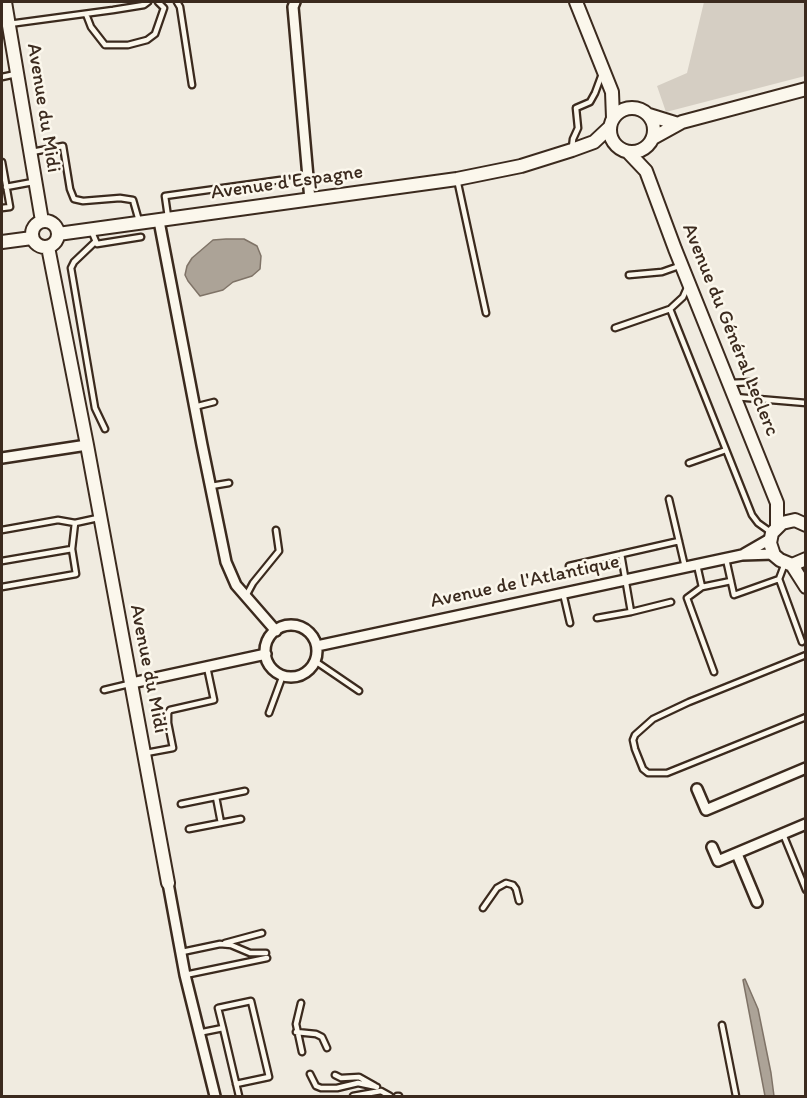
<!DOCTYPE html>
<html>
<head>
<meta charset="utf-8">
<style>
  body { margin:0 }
  #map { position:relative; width:807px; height:1098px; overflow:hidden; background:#f0ebe0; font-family:Itim,sans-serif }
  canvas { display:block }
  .frame { position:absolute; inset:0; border:3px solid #3b2a1e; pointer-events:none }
</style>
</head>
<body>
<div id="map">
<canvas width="807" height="1098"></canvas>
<div class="frame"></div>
</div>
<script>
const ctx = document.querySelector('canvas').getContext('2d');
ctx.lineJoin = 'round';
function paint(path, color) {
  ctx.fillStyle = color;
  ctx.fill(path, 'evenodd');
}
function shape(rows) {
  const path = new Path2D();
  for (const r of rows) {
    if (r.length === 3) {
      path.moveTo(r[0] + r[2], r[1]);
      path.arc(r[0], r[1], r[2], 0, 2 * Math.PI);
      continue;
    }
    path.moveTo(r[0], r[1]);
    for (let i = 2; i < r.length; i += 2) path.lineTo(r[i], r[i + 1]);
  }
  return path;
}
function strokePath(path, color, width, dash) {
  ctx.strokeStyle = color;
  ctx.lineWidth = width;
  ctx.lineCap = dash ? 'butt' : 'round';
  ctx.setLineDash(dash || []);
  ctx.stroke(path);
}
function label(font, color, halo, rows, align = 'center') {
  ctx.font = font + ' Itim,sans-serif';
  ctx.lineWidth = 5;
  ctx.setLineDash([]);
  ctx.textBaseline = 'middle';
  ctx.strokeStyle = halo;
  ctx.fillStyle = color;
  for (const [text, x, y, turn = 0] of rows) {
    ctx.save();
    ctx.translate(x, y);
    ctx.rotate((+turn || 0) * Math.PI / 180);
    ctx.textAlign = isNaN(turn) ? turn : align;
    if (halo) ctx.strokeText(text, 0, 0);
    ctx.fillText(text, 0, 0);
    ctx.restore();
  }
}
const green = shape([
  [704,2,805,2,805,76,666,112,657,86,687,73]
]);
const water = shape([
  [226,239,244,239,257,246,261,256,260,269,252,276,233,282,223,290,200,296,188,281,185,275,187,266,192,258,213,240,226,239],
  [745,979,758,1009,771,1073,774,1096,765,1096,743,980,745,979]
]);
const service = shape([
  [177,2,180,7,192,85],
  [86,14,91,27,105,45,128,45,147,40,155,34,164,8,158,2],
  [9,24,113,10,144,5,148,2],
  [2,77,16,74],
  [572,148,573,139,578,128,576,108,590,102,595,93,602,74],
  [32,152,63,146,70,189,74,199,83,201,120,198,133,200,139,221],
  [2,162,10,207,2,208],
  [457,179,486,313],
  [6,187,33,182],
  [168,217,165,196,280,180],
  [91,230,97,244,141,237],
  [95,242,74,262,71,268,95,408,105,429],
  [629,275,662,272,679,266],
  [670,309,752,515,758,523,772,533],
  [615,328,670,309,683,297,687,288],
  [730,383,753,382],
  [735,397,806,403],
  [194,407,214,402],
  [689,463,726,450],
  [211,486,229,483],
  [669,499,685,567],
  [2,530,58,520,75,523,98,518],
  [621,554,631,612,671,602],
  [726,559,734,595,779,579,785,563],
  [2,561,72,549,75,523],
  [697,565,702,587,731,581],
  [569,566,679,541],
  [779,579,802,642],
  [2,587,76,574,72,549],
  [702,587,687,598,714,672],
  [563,593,570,623],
  [246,596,253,583,279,551,276,530],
  [597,618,631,612],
  [806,655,689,702,653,719,635,735,633,740,635,749,643,769,648,773,667,773,806,717],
  [315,661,359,691],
  [104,690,129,684],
  [269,713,283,675],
  [146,753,173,748,168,723,168,713,170,710,214,700,207,667],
  [216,797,221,823],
  [181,804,245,791],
  [189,829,241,819],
  [783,834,806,890],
  [483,908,497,888,506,883,513,885,516,889,519,901],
  [225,943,262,933],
  [182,952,220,944,231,945,250,953,266,953],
  [185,975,267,958],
  [301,1003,296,1024,302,1052],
  [722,1025,736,1096],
  [223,1028,218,1008,251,1001,269,1077,236,1084],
  [296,1032,316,1034,322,1037,327,1048],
  [198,1033,223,1028,239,1096],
  [310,1074,316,1086,321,1088,337,1088,358,1083,377,1087],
  [335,1075,341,1078,359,1077,375,1086],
  [353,1096,381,1091,390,1096],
  [397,1096,399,1096]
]);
const minor = shape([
  [295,2,293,7,310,200],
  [159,221,202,445,226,562,236,585,276,631],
  [2,458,87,445],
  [744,554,770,539],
  [291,651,26],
  [317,646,742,555,774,554],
  [132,683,266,654],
  [697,789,706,810,806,768],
  [712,847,718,861,806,824],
  [737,854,757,902],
  [168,883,185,975,215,1096]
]);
const tertiary = shape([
  [5,2,42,221],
  [576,2,612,92,613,118],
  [632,130,22],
  [649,115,678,124],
  [653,138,682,122,806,89],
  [628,152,646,171,675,249,777,503,777,526],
  [45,234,13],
  [58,234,457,179,521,166,572,150,594,142,610,127],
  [2,242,32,238],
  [48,247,87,445,168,883],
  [806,525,795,520,782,523,772,533,770,543,774,555,780,560,792,565,806,559],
  [792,565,806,587]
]);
const streetNames = [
  ["Avenue du Midi",43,108,81],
  ["Avenue d'Espagne",287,183,-8],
  ["Avenue du Général Leclerc",730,330,68],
  ["Avenue de l'Atlantique",525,582,-12],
  ["Avenue du Midi",148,669,79]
];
paint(green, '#d5cec3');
paint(water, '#aca397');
strokePath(water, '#7f7367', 1.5);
strokePath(service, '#3b2a1e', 9);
strokePath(minor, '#3b2a1e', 14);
strokePath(tertiary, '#3b2a1e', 16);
strokePath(service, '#fbf7ec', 4.5);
strokePath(minor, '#fbf7ec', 9);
strokePath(tertiary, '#fbf7ec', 12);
label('20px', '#3b2a1e', '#fbf7ec', streetNames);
</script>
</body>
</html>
